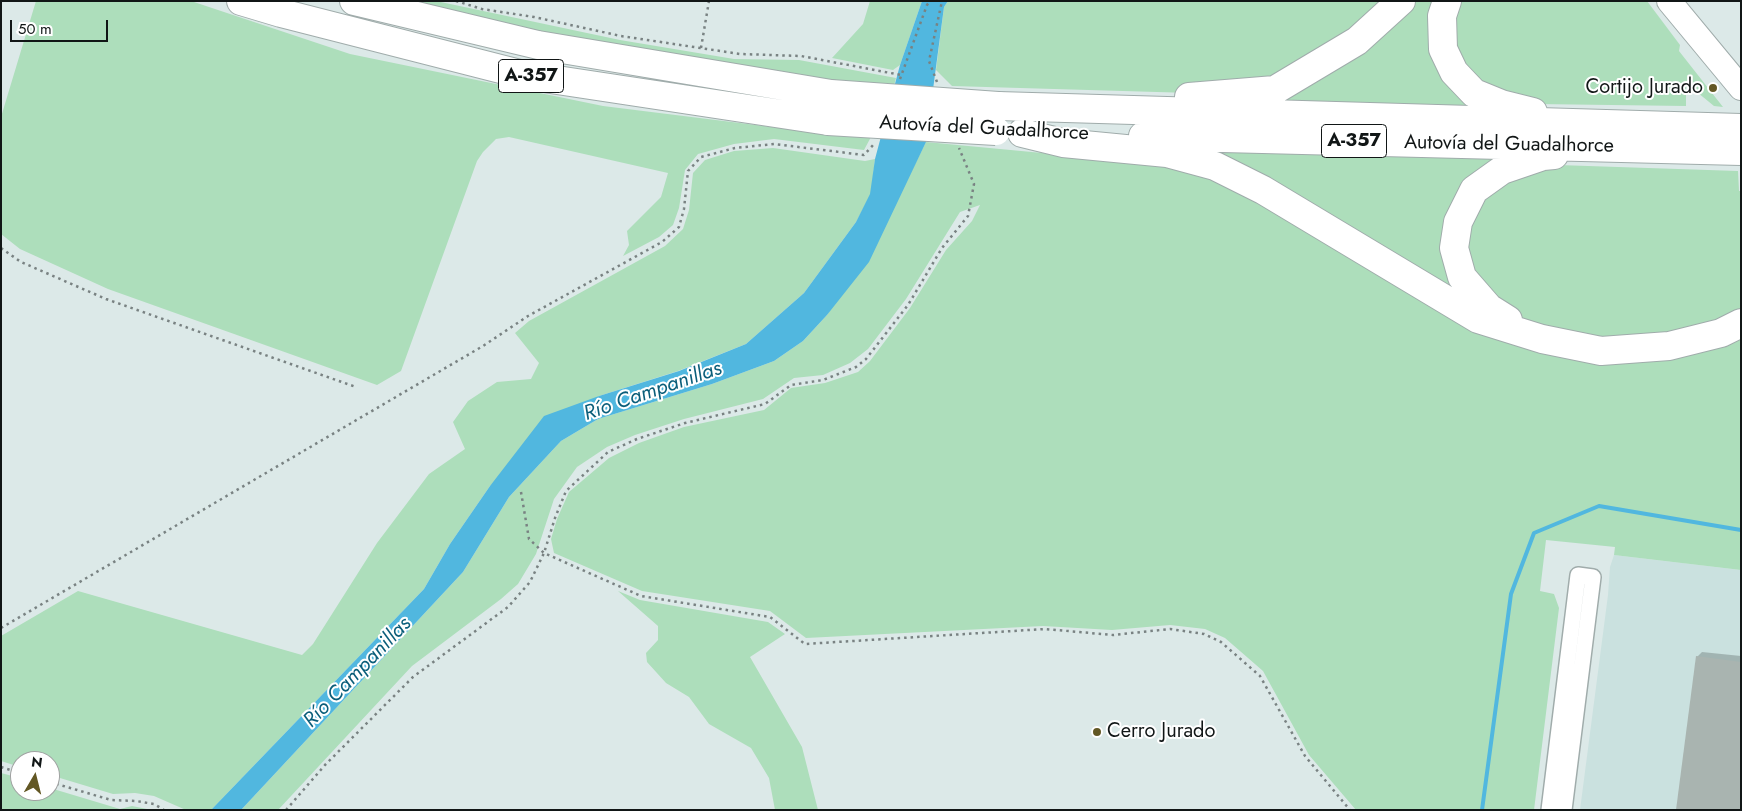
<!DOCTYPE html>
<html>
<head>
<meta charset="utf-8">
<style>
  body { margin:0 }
  #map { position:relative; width:1742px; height:811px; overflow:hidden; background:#dce9e8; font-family:Jost,sans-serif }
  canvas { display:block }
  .frame { position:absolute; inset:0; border:2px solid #111616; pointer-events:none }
  .north { position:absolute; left:10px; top:751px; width:50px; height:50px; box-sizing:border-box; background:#fff; border:1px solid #a0a2a2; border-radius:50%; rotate:8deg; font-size:14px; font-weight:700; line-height:20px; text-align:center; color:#111616 }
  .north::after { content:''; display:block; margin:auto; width:18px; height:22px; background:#625724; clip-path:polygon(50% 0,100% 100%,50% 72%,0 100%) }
  .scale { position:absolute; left:10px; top:20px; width:98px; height:22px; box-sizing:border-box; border:2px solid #111616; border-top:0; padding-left:6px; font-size:15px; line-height:18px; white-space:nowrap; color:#111616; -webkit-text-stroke:4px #fff; paint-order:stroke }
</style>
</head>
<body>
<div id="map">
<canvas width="1742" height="811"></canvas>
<div class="frame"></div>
<div class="north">N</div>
<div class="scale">50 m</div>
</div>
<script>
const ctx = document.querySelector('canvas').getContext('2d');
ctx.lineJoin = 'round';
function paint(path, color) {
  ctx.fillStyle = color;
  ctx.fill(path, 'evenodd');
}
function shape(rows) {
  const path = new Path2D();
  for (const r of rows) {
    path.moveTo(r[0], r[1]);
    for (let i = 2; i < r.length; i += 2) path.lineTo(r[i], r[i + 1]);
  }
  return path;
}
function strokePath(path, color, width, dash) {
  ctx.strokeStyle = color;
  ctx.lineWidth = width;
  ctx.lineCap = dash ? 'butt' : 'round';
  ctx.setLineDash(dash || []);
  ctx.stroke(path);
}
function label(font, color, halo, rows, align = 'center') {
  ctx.font = font + ' Jost,sans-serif';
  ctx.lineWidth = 4;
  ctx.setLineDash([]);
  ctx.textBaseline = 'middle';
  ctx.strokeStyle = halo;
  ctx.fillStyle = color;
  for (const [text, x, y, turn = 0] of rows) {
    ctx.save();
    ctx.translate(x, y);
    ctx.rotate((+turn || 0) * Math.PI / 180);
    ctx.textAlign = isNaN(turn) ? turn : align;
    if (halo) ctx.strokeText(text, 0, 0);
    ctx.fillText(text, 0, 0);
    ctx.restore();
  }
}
const built = shape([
  [1614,555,1741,570,1741,810,1580,810,1608,595,1610,567]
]);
const green = shape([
  [36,1,191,1,350,54,603,106,772,127,871,137,864,150,774,139,734,144,698,154,685,170,679,208,673,225,659,237,623,256,629,245,627,231,661,197,668,173,509,137,496,139,483,152,477,161,401,371,377,385,108,289,20,249,1,234,1,117],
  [402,1,436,1,620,40,734,59,799,60,896,78,894,86,832,80,617,48],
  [870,1,922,1,900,65,893,70,832,58,863,24],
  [948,1,1385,1,1309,60,1267,82,1191,93,952,86,936,70,944,7],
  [1414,1,1437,1,1482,109,1278,100],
  [1453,1,1647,1,1680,45,1679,51,1723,107,1714,106,1692,88,1686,87,1686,106,1536,104,1503,97,1460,65,1449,34],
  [926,142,1148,163,1209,176,1254,196,1474,329,1538,353,1598,363,1741,337,1741,570,1614,555,1615,547,1546,540,1540,591,1554,594,1559,608,1534,810,1356,810,1309,755,1263,671,1225,638,1205,629,1170,625,1112,630,1043,626,806,638,770,611,642,591,554,553,551,539,557,519,569,492,609,458,639,443,684,427,764,410,791,388,825,383,858,372,870,361,910,308,946,250,972,221,980,205,960,212,906,299,868,349,850,363,823,375,794,378,763,399,684,419,635,435,607,447,577,467,554,499,536,554,518,584,501,599,412,666,278,810,241,810,463,572,509,497,561,441,598,419,712,384,774,361,803,341,827,315,897,200],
  [773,148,865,161,875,159,871,194,856,222,804,293,746,344,678,371,599,396,490,486,450,544,424,589,211,810,186,810,154,796,135,793,113,794,50,775,50,761,20,761,20,767,1,761,1,636,78,591,302,655,313,644,377,543,429,474,465,449,453,422,468,401,497,382,531,379,539,363,515,333,529,321,665,246,683,229,689,210,693,173,705,160,734,151],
  [1191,150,1507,157,1464,185,1466,304],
  [1558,165,1738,171,1739,191,1741,191,1741,309,1715,320,1668,333,1603,337,1545,328,1495,307,1469,278,1462,223,1489,186],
  [618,591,640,600,768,622,785,634,750,657,802,747,818,810,775,810,769,778,751,748,709,724,689,697,666,683,647,662,646,653,658,640,658,626],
  [1,773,20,778,20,791,50,791,50,788,120,809,132,806,152,810,1,810]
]);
const water = shape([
  [922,1,948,1,944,7,926,142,869,262,827,315,803,341,774,361,712,384,598,419,561,441,509,497,463,572,241,810,211,810,424,589,450,544,490,486,544,416,599,396,679,371,746,344,804,293,856,222,870,194,875,159,900,65]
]);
const shadow = shape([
  [1702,652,1741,656,1741,810,1697,657]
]);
const stream = shape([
  [1482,810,1511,594,1534,533,1599,506,1741,530]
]);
const building = shape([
  [1696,656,1741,662,1741,810,1676,810]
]);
const path = shape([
  [456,1,482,9,534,17,621,36,740,54,801,56,901,75],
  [701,48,709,1],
  [900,79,927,5,930,1],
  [937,82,929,61,942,1],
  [1,248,21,262,106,299,356,387],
  [521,492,529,539,544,553,641,596,770,617,805,644,1045,629,1113,635,1170,629,1204,634,1221,642,1260,676,1305,756,1350,810],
  [1,628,483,346,528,316,662,242,679,227,684,209,688,171,701,157,735,148,774,144,864,155,874,144],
  [1,767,20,773],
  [50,782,111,800,136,801,154,804,164,810],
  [286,810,325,765,413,677,508,607,530,582,544,553,555,518,566,491,608,452,637,439,685,423,765,404,791,385,823,380,856,367,866,359,908,305,942,248,968,216,974,184,959,148]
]);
const street = shape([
  [1549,810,1578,575,1593,577,1564,810]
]);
const primary = shape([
  [1669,1,1741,88]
]);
const highway = shape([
  [241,1,281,13,524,75,828,121],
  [354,1,538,45,831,94],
  [1447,1,1442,16,1443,49,1454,72,1474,93,1501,104,1533,112],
  [1189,97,1275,90,1357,41,1401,1],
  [998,106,1741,128],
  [1022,133,1063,143,1167,153,1215,166,1263,190,1478,319,1542,339,1601,351,1669,346,1721,333,1741,323],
  [1143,136,1741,151],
  [1508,320,1489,308,1462,277,1454,248,1458,222,1474,190,1502,170,1543,156,1554,155]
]);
const highwayBridge = shape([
  [831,94,998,106],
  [828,121,996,131]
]);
const markers = [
  [1713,88,5,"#625724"],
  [1097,732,5,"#625724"]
];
const shields = [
  [531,76,65],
  [1354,141,65]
];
const shieldNames = [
  ["A-357",531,76],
  ["A-357",1354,141]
];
const poiNames = [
  ["Cortijo Jurado",1703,88],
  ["Cerro Jurado",1107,732,"left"]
];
const streetNames = [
  ["Autovía del Guadalhorce",984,129,3],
  ["Autovía del Guadalhorce",1509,145,1]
];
const waterNames = [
  ["Río Campanillas",653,392,-19],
  ["Río Campanillas",358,673,-46]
];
paint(built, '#cae1df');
paint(green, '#addebb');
paint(water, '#51b7df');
paint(shadow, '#0003');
strokePath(stream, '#51b7df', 4);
paint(building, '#a9b4b0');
strokePath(street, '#a0acab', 18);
strokePath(primary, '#a0acab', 26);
strokePath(highway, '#a0acab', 30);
strokePath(path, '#798282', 2.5, [2.5, 4]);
strokePath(street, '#fff', 15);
strokePath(primary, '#fff', 24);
strokePath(highway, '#fff', 28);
strokePath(highwayBridge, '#a0acab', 30, []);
strokePath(highwayBridge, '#fff', 28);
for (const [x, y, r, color] of markers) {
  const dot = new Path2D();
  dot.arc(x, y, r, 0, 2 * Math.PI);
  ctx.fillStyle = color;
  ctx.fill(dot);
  strokePath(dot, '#fff', 2);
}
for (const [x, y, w] of shields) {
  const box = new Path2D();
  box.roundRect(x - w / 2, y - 16.5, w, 33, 4);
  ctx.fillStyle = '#fff';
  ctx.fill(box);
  strokePath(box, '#111616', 1);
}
label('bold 19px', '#111616', null, shieldNames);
label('20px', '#111616', '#fff', poiNames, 'right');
label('20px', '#111616', '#fff', streetNames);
label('italic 21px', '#0b5e7a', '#fff', waterNames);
</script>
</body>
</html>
